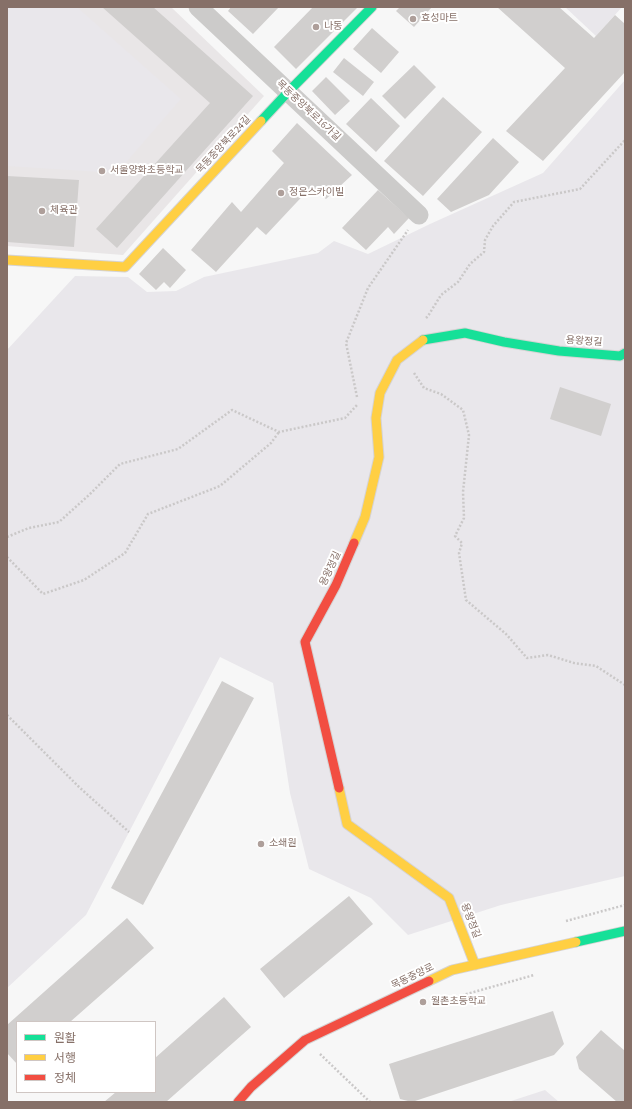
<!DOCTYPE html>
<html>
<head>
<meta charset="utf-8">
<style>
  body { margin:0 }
  #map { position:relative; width:632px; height:1109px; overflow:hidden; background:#f7f7f7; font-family:"Source Sans 3","Noto Sans KR",sans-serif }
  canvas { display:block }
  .frame { position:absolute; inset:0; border:8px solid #867068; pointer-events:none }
  .legend { position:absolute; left:16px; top:1021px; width:140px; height:72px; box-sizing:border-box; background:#fff; border:1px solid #cfc6c3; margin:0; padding:5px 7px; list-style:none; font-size:12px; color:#867068 }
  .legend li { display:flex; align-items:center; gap:8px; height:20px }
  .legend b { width:20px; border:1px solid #cfc6c3 }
</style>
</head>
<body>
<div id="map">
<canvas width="632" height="1109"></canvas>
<div class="frame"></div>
<ul class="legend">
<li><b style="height:5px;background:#16e098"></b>원활</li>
<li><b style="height:5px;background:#ffcf43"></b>서행</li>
<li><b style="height:5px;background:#f24e42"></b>정체</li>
</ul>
</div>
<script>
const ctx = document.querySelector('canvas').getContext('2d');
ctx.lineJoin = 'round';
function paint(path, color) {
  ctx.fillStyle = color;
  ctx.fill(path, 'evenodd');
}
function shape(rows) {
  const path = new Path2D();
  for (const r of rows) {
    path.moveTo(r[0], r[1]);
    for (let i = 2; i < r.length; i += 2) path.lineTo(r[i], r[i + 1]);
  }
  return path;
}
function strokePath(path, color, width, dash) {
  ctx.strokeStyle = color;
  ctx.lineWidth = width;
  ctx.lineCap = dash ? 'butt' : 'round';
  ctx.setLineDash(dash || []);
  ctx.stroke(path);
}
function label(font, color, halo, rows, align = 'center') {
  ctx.font = font + ' "Source Sans 3","Noto Sans KR",sans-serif';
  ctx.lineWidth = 4;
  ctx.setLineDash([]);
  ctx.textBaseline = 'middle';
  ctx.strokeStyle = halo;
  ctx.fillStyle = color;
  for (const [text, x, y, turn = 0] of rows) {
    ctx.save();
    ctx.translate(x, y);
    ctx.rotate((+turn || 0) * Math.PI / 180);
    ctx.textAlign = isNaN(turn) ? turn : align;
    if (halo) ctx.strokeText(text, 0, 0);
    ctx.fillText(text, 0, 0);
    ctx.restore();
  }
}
const built = shape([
  [7,7,171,7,264,96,123,255,7,246]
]);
const green = shape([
  [7,7,77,7,181,99,117,173,7,166],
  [565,7,622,7,596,36],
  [625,80,625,876,501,905,408,935,371,898,309,869,290,793,273,683,220,657,86,915,7,988,7,350,75,276,128,277,147,292,176,291,204,277,318,253,334,241,368,254,430,224,543,173],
  [545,1090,559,1102,508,1102]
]);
const building = shape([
  [102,7,153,7,253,96,117,248,96,229,210,103],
  [231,7,279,7,253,34,228,11],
  [313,7,358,7,296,69,274,47],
  [400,7,432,7,414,27,396,11],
  [497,7,559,7,594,38,615,15,625,24,625,72,543,161,506,131,565,68],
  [372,28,399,52,381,73,353,49],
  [344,58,374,82,363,96,333,72],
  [414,65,436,87,405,119,382,96],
  [326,77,350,101,335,115,312,91],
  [443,97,482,132,423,196,384,161],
  [371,98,400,126,376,152,346,124],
  [297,123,352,175,326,199,311,187,266,235,257,227,216,272,191,250,232,202,241,212,284,163,272,151],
  [493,138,519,162,489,195,451,212,437,199],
  [7,176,79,180,74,247,7,242],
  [378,190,409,218,394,234,388,227,366,250,342,228],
  [163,248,186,270,170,288,164,282,156,290,139,274],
  [560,387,611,404,601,436,550,419],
  [222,681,254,698,143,905,111,888],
  [349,896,373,924,284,998,260,969],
  [127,918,154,948,70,1022,17,1022,17,1064,7,1053,7,1025],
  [224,997,251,1027,166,1102,104,1102,116,1092,155,1092,155,1058],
  [553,1011,564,1044,554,1055,412,1102,400,1099,389,1064],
  [601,1030,625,1051,625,1102,617,1102,579,1069,576,1057]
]);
const path = shape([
  [426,318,428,316,441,295,458,282,470,264,484,252,485,240,493,226,514,202,580,189,625,140],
  [414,373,424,388,441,394,463,410,469,435,463,492,464,518,455,536,462,543,459,553,466,600,506,634,527,658,548,655,574,663,596,666,625,685],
  [357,397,346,343,368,288,408,230],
  [7,537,29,528,59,522,89,495,120,464,178,449,232,410,279,432,345,418,357,405],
  [7,557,43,594,84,580,125,553,148,514,220,486,271,443,279,432],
  [7,715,79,787,129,832],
  [566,921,625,905],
  [435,1003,534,975],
  [320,1054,370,1102]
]);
const street = shape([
  [198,7,419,215]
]);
const fast = shape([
  [261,121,288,92,372,7],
  [423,340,465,333,504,342,559,351,620,356,625,353],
  [576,942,625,931]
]);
const slow = shape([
  [7,260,125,267,261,121],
  [354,543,365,517,379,457,376,418,380,393,397,360,423,340],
  [339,788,347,824,449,898,475,965],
  [429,981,452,970,576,942]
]);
const jam = shape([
  [339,788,305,642,336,585,354,543],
  [238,1102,251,1087,305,1040,429,981]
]);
const markers = [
  [413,19,4,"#ae9f9a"],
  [316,27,4,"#ae9f9a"],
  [102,171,4,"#ae9f9a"],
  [281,193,4,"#ae9f9a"],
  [42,211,4,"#ae9f9a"],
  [261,844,4,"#ae9f9a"],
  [423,1002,4,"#ae9f9a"]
];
const poiNames = [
  ["효성마트",421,19],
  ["나동",324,27],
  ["서울양화초등학교",110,171],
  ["정은스카이빌",289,193],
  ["체육관",50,211],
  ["소쇄원",269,844],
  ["월촌초등학교",431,1002]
];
const streetNames = [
  ["목동중앙북로16가길",308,111,43],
  ["목동중앙북로24길",224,145,-47],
  ["용왕정길",584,342,4],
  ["용왕정길",331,569,-65],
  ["용왕정길",470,921,69],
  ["목동중앙로",413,977,-26]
];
paint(built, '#e9e6e7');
paint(green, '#e9e7eb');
paint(building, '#d1cfce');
strokePath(fast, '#d5d3d3', 11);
strokePath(slow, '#d5d3d3', 11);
strokePath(jam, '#d5d3d3', 11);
strokePath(path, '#cac8c8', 2.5, [2, 2]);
strokePath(street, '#cccbca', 19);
strokePath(fast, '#16e098', 9);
strokePath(slow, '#ffcf43', 9);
strokePath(jam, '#f24e42', 9);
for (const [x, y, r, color] of markers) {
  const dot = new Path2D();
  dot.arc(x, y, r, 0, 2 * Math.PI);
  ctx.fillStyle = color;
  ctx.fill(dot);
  strokePath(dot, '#fff', 1.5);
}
label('10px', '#867068', '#fff', poiNames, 'left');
label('10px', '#867068', '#fff', streetNames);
</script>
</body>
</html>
